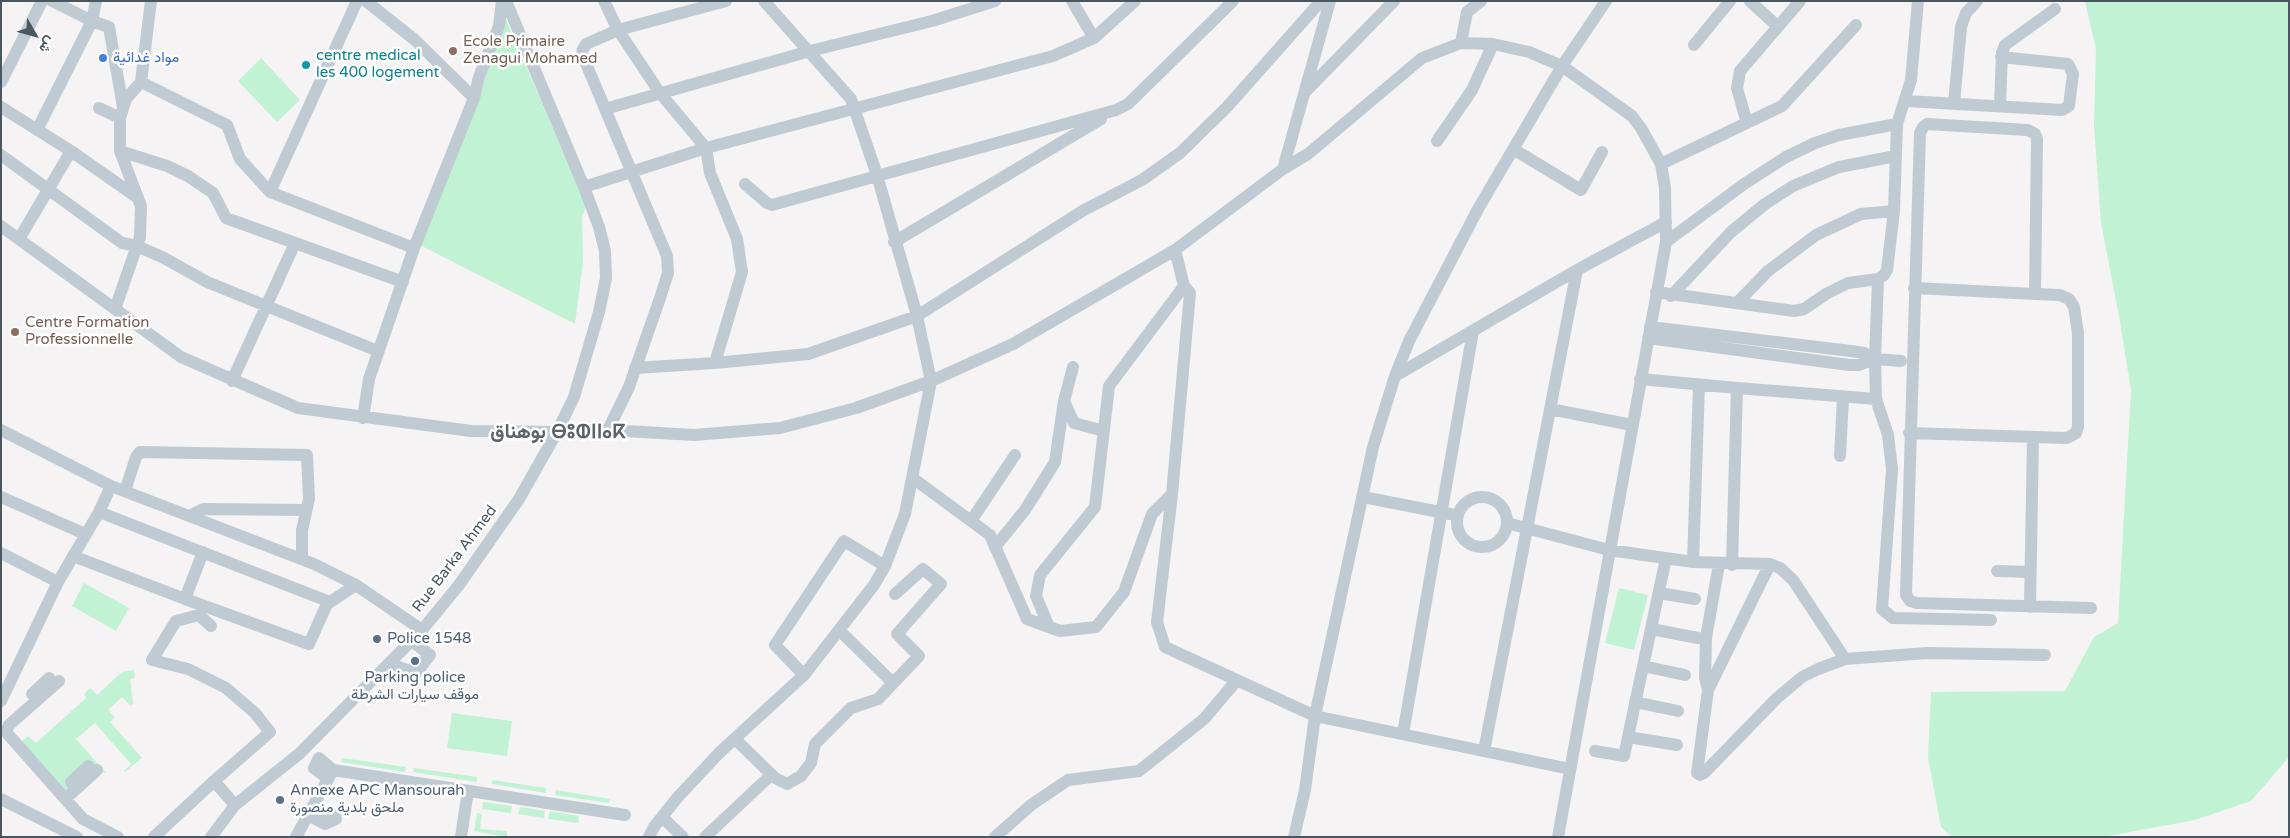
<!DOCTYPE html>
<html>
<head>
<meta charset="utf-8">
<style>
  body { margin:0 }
  #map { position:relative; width:2290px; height:838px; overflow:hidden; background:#f5f3f3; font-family:"Varela Round",Vazirmatn,sans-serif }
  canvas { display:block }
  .frame { position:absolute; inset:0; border:2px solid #495761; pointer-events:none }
  .north { position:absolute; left:10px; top:10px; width:50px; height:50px; -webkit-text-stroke:4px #fff; paint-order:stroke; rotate:128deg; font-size:14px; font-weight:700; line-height:20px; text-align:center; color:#495761 }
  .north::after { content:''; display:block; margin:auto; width:18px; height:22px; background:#495761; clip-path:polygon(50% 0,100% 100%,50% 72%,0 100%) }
</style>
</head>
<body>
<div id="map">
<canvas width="2290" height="838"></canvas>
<div class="frame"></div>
<div class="north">ش</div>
</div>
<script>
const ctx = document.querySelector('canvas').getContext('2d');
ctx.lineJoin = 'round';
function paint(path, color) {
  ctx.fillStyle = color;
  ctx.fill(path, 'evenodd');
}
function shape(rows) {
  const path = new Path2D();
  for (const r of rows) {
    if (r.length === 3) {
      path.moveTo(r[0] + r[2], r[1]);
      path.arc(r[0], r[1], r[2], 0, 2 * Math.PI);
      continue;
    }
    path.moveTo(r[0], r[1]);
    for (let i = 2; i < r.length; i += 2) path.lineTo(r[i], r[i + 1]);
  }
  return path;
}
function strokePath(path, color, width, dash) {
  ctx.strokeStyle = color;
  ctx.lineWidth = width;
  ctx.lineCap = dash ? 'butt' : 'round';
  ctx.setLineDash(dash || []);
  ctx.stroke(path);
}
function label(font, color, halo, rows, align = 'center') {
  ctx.font = font + ' "Varela Round",Vazirmatn,"Noto Sans Tifinagh",sans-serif';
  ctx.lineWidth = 5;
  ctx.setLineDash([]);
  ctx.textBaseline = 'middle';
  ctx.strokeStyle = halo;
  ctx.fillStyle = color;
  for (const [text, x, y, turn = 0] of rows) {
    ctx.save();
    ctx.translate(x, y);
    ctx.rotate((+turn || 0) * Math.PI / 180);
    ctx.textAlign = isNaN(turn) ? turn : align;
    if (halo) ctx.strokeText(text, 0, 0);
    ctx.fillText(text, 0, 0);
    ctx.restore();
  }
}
const green = shape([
  [2085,1,2289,1,2289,757,2251,801,2195,820,2103,837,1952,837,1941,827,1928,758,1931,692,2065,691,2094,637,2118,623,2131,390,2119,316,2101,223,2094,126,2096,49],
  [505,17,586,206,582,218,583,262,575,324,420,245,479,99],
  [261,58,300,100,277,122,238,81],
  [84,583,129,608,116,631,72,606],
  [1619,588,1648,595,1634,650,1605,643],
  [134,670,135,678,130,679,133,704,130,705,122,697,108,710,115,717,110,722,142,758,125,772,124,771,131,764,95,723,76,739,106,773,99,772,66,793,20,743,28,736,36,743,86,698,84,694,90,688,97,695,122,672],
  [452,713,512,721,507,756,447,748],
  [342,758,406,767,405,772,341,762],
  [414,768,477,777,477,782,413,772],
  [492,780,546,788,546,793,492,784],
  [556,790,610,799,609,803,555,795],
  [483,802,512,806,511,813,482,809],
  [520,807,545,811,544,818,518,814],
  [550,811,579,816,578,823,548,819],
  [477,813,482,814,480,829,507,831,507,837,474,831]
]);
const minor = shape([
  [52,1,92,21,96,1],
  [366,1,415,40,474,98],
  [604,1,618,30,660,93,706,148,710,173,737,239,742,272,715,363],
  [764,1,851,99,877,175,917,316,931,381,1013,344,1175,250,1283,169,1308,154,1422,58,1461,43,1493,44,1529,52,1562,66,1632,116,1641,128,1661,164,1665,188,1666,242,1558,837],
  [1072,1,1094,38],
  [1750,1,1777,26],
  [1461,43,1467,12,1481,1],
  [1694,45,1730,1],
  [1,82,42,1],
  [141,82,227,125,240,159,270,192,414,248],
  [1305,92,1394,1],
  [1906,101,2062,110,2069,106,2073,74,2068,64,2001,57],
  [1954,103,1961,27,1966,13,1977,1],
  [2000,105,2002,53,2005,45,2055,9],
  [1,107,71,151,138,198],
  [99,108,120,118],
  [605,109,810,51,932,21,995,1],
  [1747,123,1737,88,1740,71,1800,1],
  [37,130,92,21,109,27,123,107],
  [1437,141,1472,90,1493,44],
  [1513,149,1581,190,1602,152],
  [120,151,167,166,188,176,213,193,226,218,403,282],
  [1,155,122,243,137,246,164,258,207,282,378,351],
  [1661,164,1782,106,1856,25],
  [1283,169,1330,1],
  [745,184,767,203,772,205,1116,110,1128,104,1233,1],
  [584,187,706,148,1053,56,1094,38,1135,1],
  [270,192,357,1],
  [1,226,181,357,298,408,471,431,557,432,608,430,694,435,780,428,856,408,931,381,905,514,885,566,874,585,804,675,719,753,677,798,654,827,649,837],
  [19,239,71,151],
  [894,242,1101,119],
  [1666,242,1744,184,1786,157,1815,143,1839,135,1897,124],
  [1878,279,1875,359,1876,399,1888,435,1892,469,1882,609,1893,618,1991,620],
  [1656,292,1794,311,1804,309,1826,294,1848,283,1878,279,1884,275,1887,270,1894,211,1897,124,1911,80,1918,1],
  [2035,294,2037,139,2035,134,2028,130,1927,124,1923,127,1920,133,1906,595,1910,601,1917,603,2091,608],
  [1671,296,1731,232,1765,204,1793,186,1839,167,1896,156],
  [1737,303,1768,271,1816,235,1861,214,1894,211],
  [115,309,140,237,141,206,120,151,120,118,126,99,141,82,151,1],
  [1650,327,1851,351,1864,353,1875,359,1901,361],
  [1648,338,1849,365,1859,365,1875,359],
  [635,368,715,363,808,354,917,316,1084,210,1142,180,1180,153,1227,107,1321,1],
  [1395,376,1577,270,1666,222],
  [1640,379,1737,388],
  [232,381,295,243],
  [1064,401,1074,423,1104,431],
  [1550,409,1632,425],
  [363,418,369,379,414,248,474,98,479,77,499,26,502,1],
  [1,430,111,486,314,564,356,585,422,630],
  [608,430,629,387,660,298,668,273,667,256,582,54,583,49,586,44,618,30,726,1],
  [1909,433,2067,438,2076,433,2078,427,2078,333,2074,307,2069,299,2060,295,2035,294,1914,288],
  [1840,456,1843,398],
  [914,479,990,535,1027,619,1060,631,1096,627,1124,592,1152,514,1172,494,1190,293,1184,286,1175,250],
  [125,491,136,457,140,452,307,455,309,499,302,530,302,559],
  [1172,494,1157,622,1165,647,1315,716,1570,769],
  [1482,522,25],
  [1,497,85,534],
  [1363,497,1450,514],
  [99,512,330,602],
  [191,515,203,509,306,510],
  [971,521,1015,455],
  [1507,523,1609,550,1693,562,1770,564,1780,568,1793,580,1845,659,1928,653,2045,655],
  [995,547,1025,510,1055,462,1064,401,1073,367],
  [1,553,58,582],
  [73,556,185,599,203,552],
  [1666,558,1628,737,1677,745],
  [1693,562,1699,385],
  [1770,564,1708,690,1697,773,1700,775,1704,773,1777,698,1802,677,1818,669,1845,659],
  [1732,565,1737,388,1876,399],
  [1997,571,2030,572],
  [1659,593,1695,599],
  [185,599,309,644,327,604,356,585],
  [2030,607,2033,437],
  [211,626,199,615,176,621,152,660,188,669,226,688,255,713,270,732,214,781],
  [1049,627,1036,596,1040,575,1095,507,1109,386,1184,286],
  [1651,629,1698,638],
  [839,630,893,683],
  [390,664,416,673,430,655,412,641],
  [1643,666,1685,675],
  [804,675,775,645,844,541,885,566],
  [59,681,9,725,6,732,83,819,118,837],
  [1708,690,1705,678,1706,638,1719,564],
  [32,694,49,678,54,685],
  [1,701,58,582,99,512,111,486],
  [1635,702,1678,711],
  [1403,734,1473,331],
  [735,739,775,778,787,784,801,776,811,763,815,744,851,708,878,699,919,656,897,634,941,584,923,569,895,594],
  [1484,751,1577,270],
  [1595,751,1624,756,1628,737],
  [328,779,314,768,319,758,333,770],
  [75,786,71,782,88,766,94,772],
  [1,799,77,837],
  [65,799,97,770],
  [308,815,325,824,336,819,334,814,330,817,312,808],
  [662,817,683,837],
  [154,837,214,781,235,805],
  [211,837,235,805,299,754,422,630,459,585,519,499,557,432,574,397,599,312,606,278,605,251,599,227,584,187,506,1],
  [296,837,333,770,625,815],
  [461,837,468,791],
  [705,837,771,775],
  [995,837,1031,805,1068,780,1139,771,1204,719,1237,680],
  [1294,837,1305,790,1315,716,1373,447,1395,376,1409,341,1478,209,1562,66,1606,1]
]);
const markers = [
  [453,51,5,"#8d6e63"],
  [103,58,5,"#3f7fe0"],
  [306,65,5,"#0f9aa8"],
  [15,332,5,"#8d6e63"],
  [377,639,5,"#5c6f8a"],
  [415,661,5,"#5c6f8a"],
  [280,800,5,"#5c6f8a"]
];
const educationNames = [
  ["Ecole Primaire",463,42],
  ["Zenagui Mohamed",463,59],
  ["Centre Formation",25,323],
  ["Professionnelle",25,340]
];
const cultureNames = [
  ["centre medical",316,56],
  ["les 400 logement",316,73]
];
const shopNames = [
  ["مواد غدائية",113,58]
];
const streetNames = [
  ["Rue Barka Ahmed",455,559,-53]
];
const serviceNames = [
  ["Police 1548",387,639],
  ["Parking police",415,678,"center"],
  ["موقف سيارات الشرطة",415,695,"center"],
  ["Annexe APC Mansourah",290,791],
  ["ملحق بلدية منصورة",290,808]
];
const districtNames = [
  ["بوهناق ⴱⵓⵀⵏⵏⴰⴽ",558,433]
];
paint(green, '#c1f2d3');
strokePath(minor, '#c0cad2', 12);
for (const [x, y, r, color] of markers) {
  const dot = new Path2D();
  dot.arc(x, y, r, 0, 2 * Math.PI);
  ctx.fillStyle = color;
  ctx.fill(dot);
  strokePath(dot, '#fff', 2);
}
label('15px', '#785e54', '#fff', educationNames, 'left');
label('15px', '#0d838f', '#fff', cultureNames, 'left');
label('15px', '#366cbe', '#fff', shopNames, 'left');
label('15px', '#495761', '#fff', streetNames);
label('15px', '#4e5e75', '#fff', serviceNames, 'left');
label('bold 20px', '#5e6368', '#fff', districtNames);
</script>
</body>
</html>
